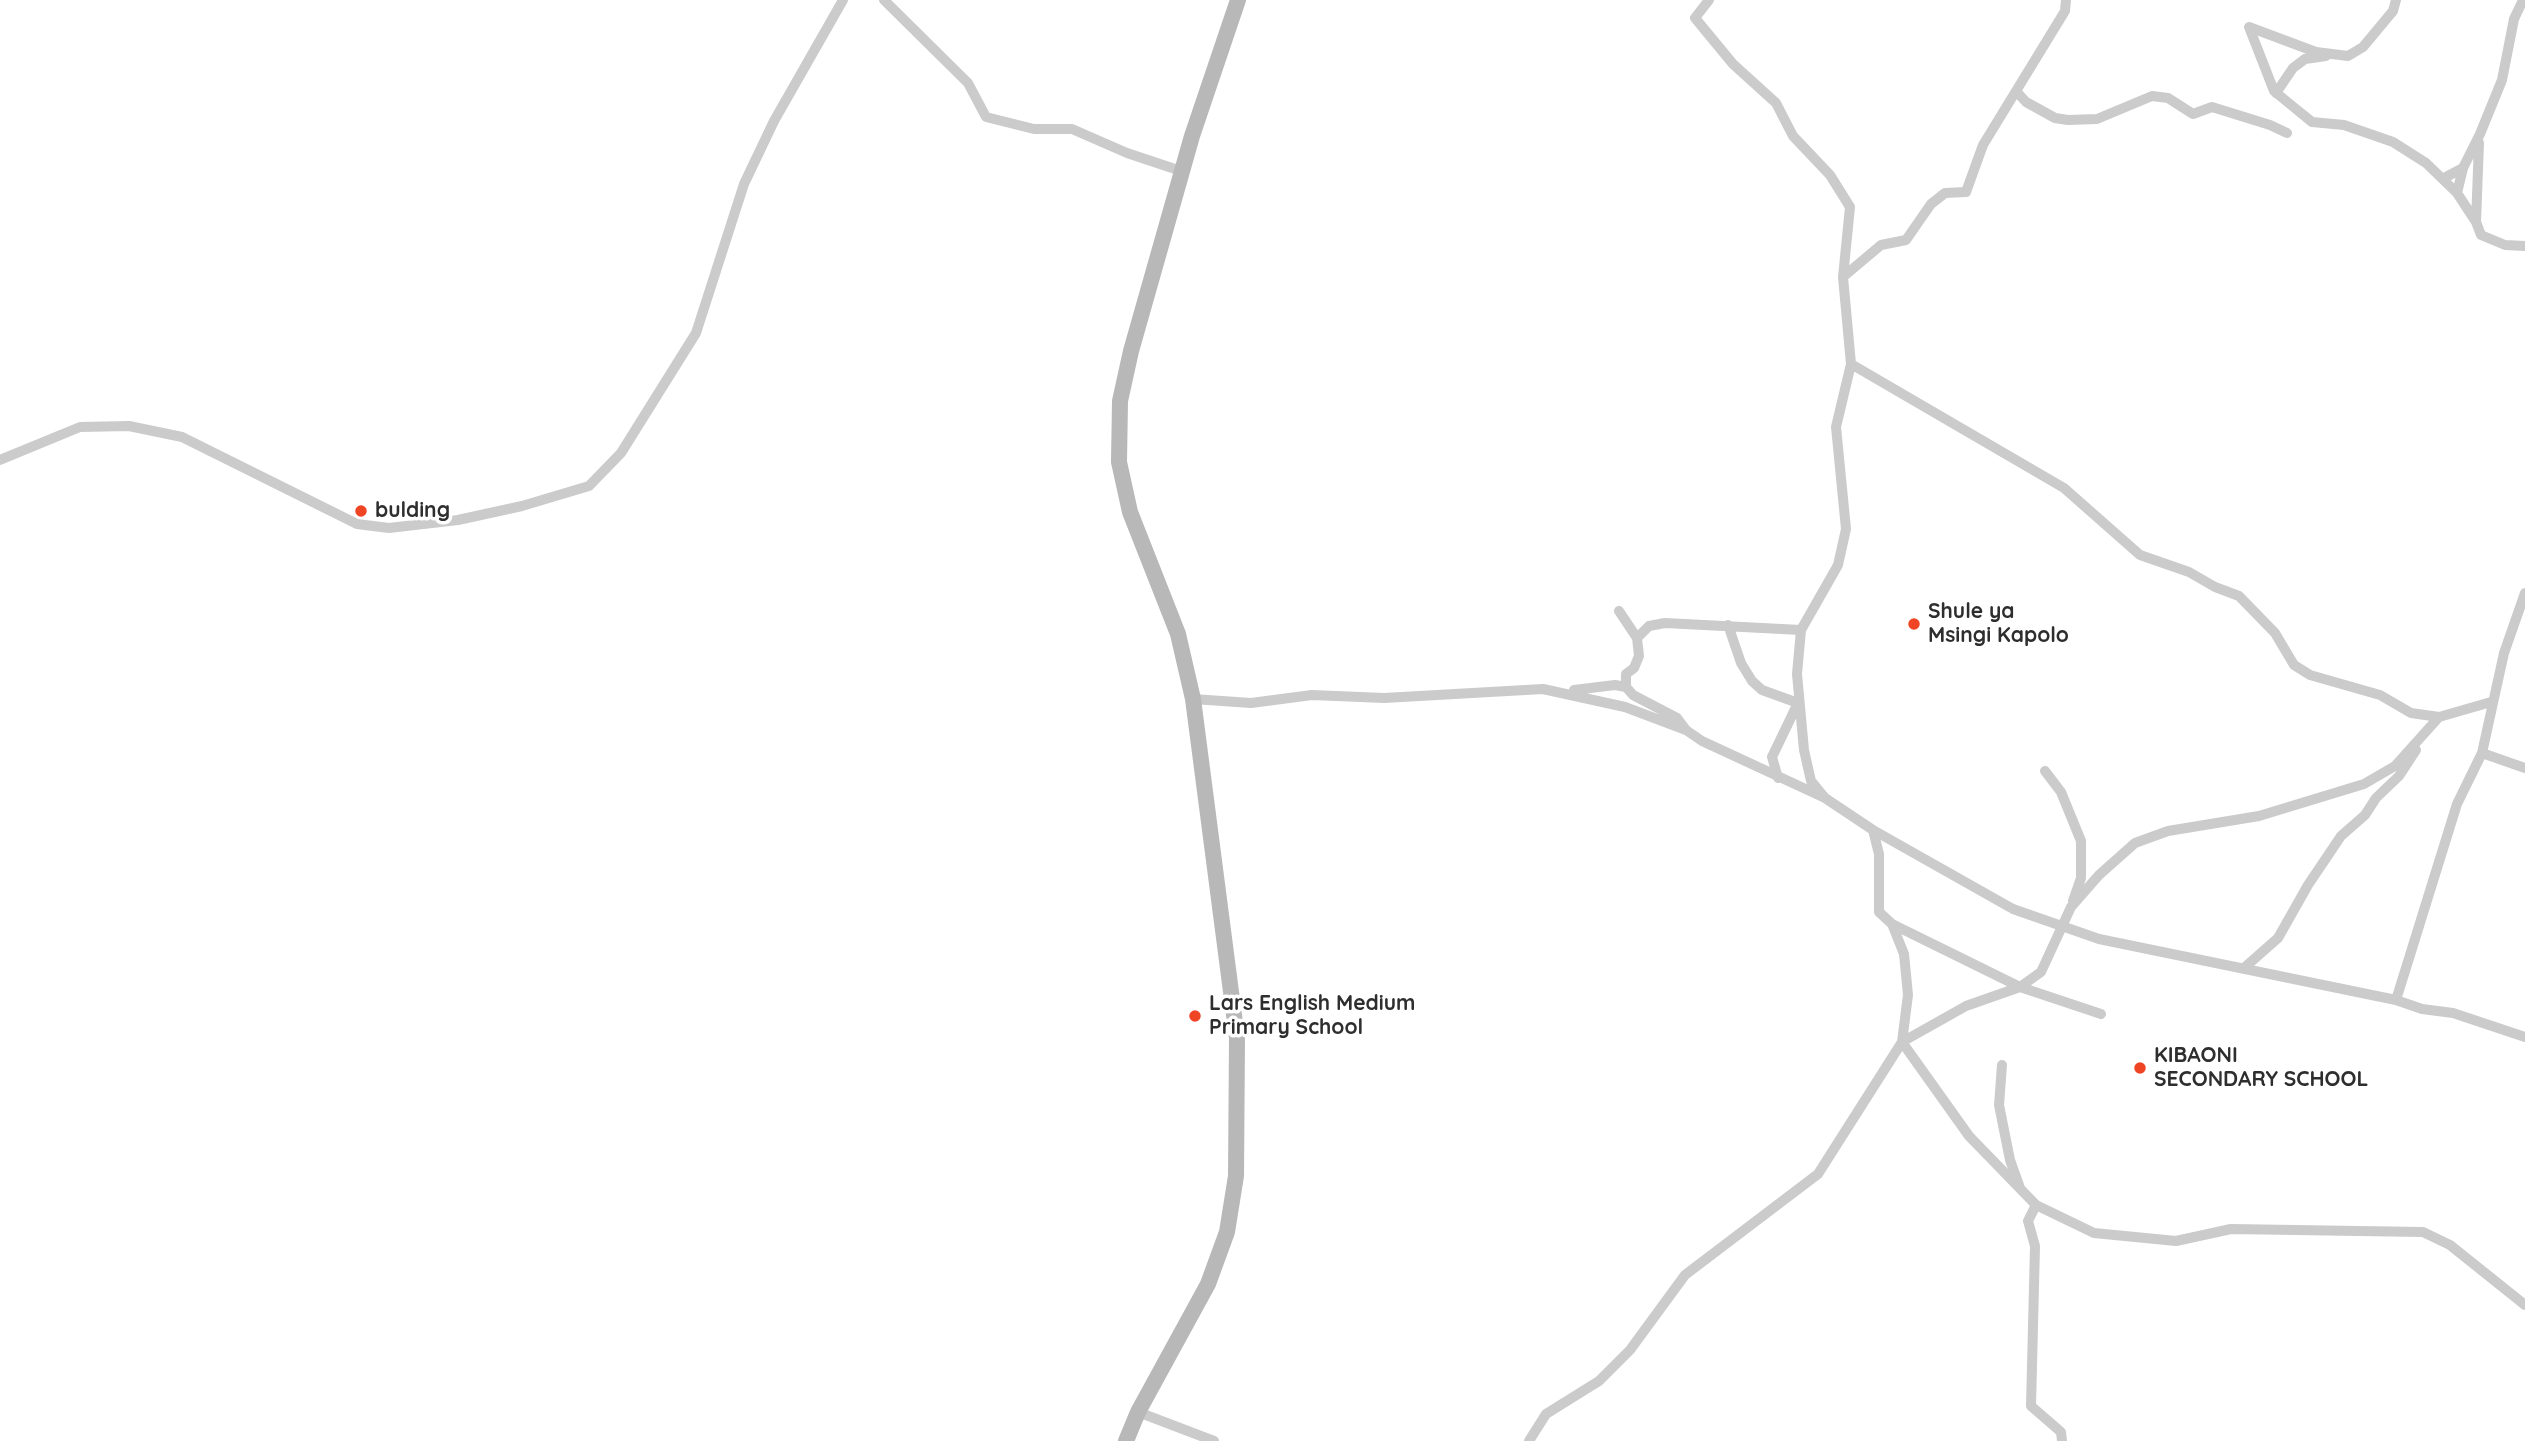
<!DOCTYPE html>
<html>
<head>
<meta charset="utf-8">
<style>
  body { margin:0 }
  canvas { display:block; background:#fff }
</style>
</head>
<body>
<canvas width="2525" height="1441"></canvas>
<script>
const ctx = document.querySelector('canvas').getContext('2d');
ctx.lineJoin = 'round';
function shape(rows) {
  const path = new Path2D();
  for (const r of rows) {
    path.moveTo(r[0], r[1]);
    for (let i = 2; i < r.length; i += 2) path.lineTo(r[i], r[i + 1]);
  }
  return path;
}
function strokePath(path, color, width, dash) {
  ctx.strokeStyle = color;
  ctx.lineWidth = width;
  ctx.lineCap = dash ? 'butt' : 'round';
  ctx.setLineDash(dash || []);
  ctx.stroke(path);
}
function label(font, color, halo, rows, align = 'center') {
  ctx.font = font + ' Quicksand,sans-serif';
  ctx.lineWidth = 7;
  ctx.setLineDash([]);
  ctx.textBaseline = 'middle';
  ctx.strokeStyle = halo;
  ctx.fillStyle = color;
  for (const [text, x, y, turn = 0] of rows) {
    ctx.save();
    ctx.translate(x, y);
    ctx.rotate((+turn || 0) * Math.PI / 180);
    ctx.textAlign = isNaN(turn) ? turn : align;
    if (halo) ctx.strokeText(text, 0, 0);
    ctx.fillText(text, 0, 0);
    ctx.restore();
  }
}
const minor = shape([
  [884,0,968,83,986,117,1034,129,1072,129,1127,153,1184,172],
  [2396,0,2393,11,2363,47,2348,56,2316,52,2249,27,2274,91,2296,109,2312,122,2344,125,2393,142,2426,163,2457,193],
  [2016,91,2026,102,2055,118,2068,120,2097,119,2152,96,2168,98,2193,114,2212,107,2270,125,2287,133],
  [2276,93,2293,68,2305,59,2326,56],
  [2479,143,2476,222,2481,235,2505,245,2525,246],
  [2463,168,2457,193,2476,222],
  [2444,178,2463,168,2480,134,2502,80,2514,19,2523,0],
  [1843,277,1881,245,1906,240,1931,204,1945,193,1966,192,1983,145,2065,11,2066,0],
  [1851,364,2064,488,2140,555,2189,572,2215,587,2239,596,2275,633,2294,665,2310,675,2380,695,2411,713,2439,717],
  [0,460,80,427,129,426,182,437,357,524,389,528,458,520,522,506,589,486,621,453,696,333,744,184,774,121,843,0],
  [1619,611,1637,638,1639,656,1634,668,1626,674,1626,687,1633,695,1677,718,1686,730],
  [1728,625,1741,663,1752,681,1762,690,1798,703,1772,757,1778,778],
  [1637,638,1649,626,1665,623,1801,630],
  [1574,690,1615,685,1626,687],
  [1193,699,1251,703,1312,695,1384,698,1543,689,1625,707,1686,730,1702,741,1825,798,1811,781,1804,750,1797,674,1801,630,1838,565,1846,529,1836,427,1851,364,1843,277,1850,207,1830,175,1793,136,1776,103,1733,64,1695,18,1709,0],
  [2482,753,2525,768],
  [2045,771,2061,792,2081,841,2081,878,2073,901],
  [1825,798,1873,830,2013,909,2099,939,2396,1000,2457,804,2482,753,2504,653,2525,593],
  [1892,924,2020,987,2101,1014],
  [2244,968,2278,938,2308,885,2341,836,2365,815,2376,798,2399,776,2416,750],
  [2396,1000,2422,1009,2453,1013,2525,1037],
  [2002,1065,1999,1105,2010,1160,2020,1188],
  [2036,1205,2094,1233,2176,1241,2231,1229,2423,1232,2450,1245,2525,1305],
  [1138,1412,1214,1441],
  [1529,1441,1546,1414,1599,1381,1630,1350,1685,1275,1818,1174,1902,1042,1908,995,1904,954,1892,924,1879,912,1879,854,1873,830],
  [2062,1441,2061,1432,2031,1406,2035,1246,2028,1221,2036,1205,1969,1136,1902,1042,1966,1006,2020,987,2041,972,2071,907,2099,875,2135,843,2168,831,2259,816,2364,784,2395,766,2439,717,2491,702]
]);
const secondary = shape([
  [1126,1441,1138,1412,1208,1284,1227,1232,1236,1176,1237,1038,1193,699,1178,634,1130,512,1119,462,1120,401,1131,351,1192,136,1238,0]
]);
const markers = [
  [361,511,7,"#f04525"],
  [1914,624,7,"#f04525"],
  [1195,1016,7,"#f04525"],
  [2140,1068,7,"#f04525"]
];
const poiNames = [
  ["bulding",375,511],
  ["Shule ya",1928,612],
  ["Msingi Kapolo",1928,636],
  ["Lars English Medium",1209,1004],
  ["Primary School",1209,1028],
  ["KIBAONI",2154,1056],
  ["SECONDARY SCHOOL",2154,1080]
];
strokePath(minor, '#cbcbcb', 10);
strokePath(secondary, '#b8b8b8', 16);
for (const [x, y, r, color] of markers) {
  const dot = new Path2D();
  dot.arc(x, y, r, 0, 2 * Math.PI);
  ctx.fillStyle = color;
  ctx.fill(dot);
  strokePath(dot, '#fff', 2.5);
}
label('bold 21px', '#2e2e2e', '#fff', poiNames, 'left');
</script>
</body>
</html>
